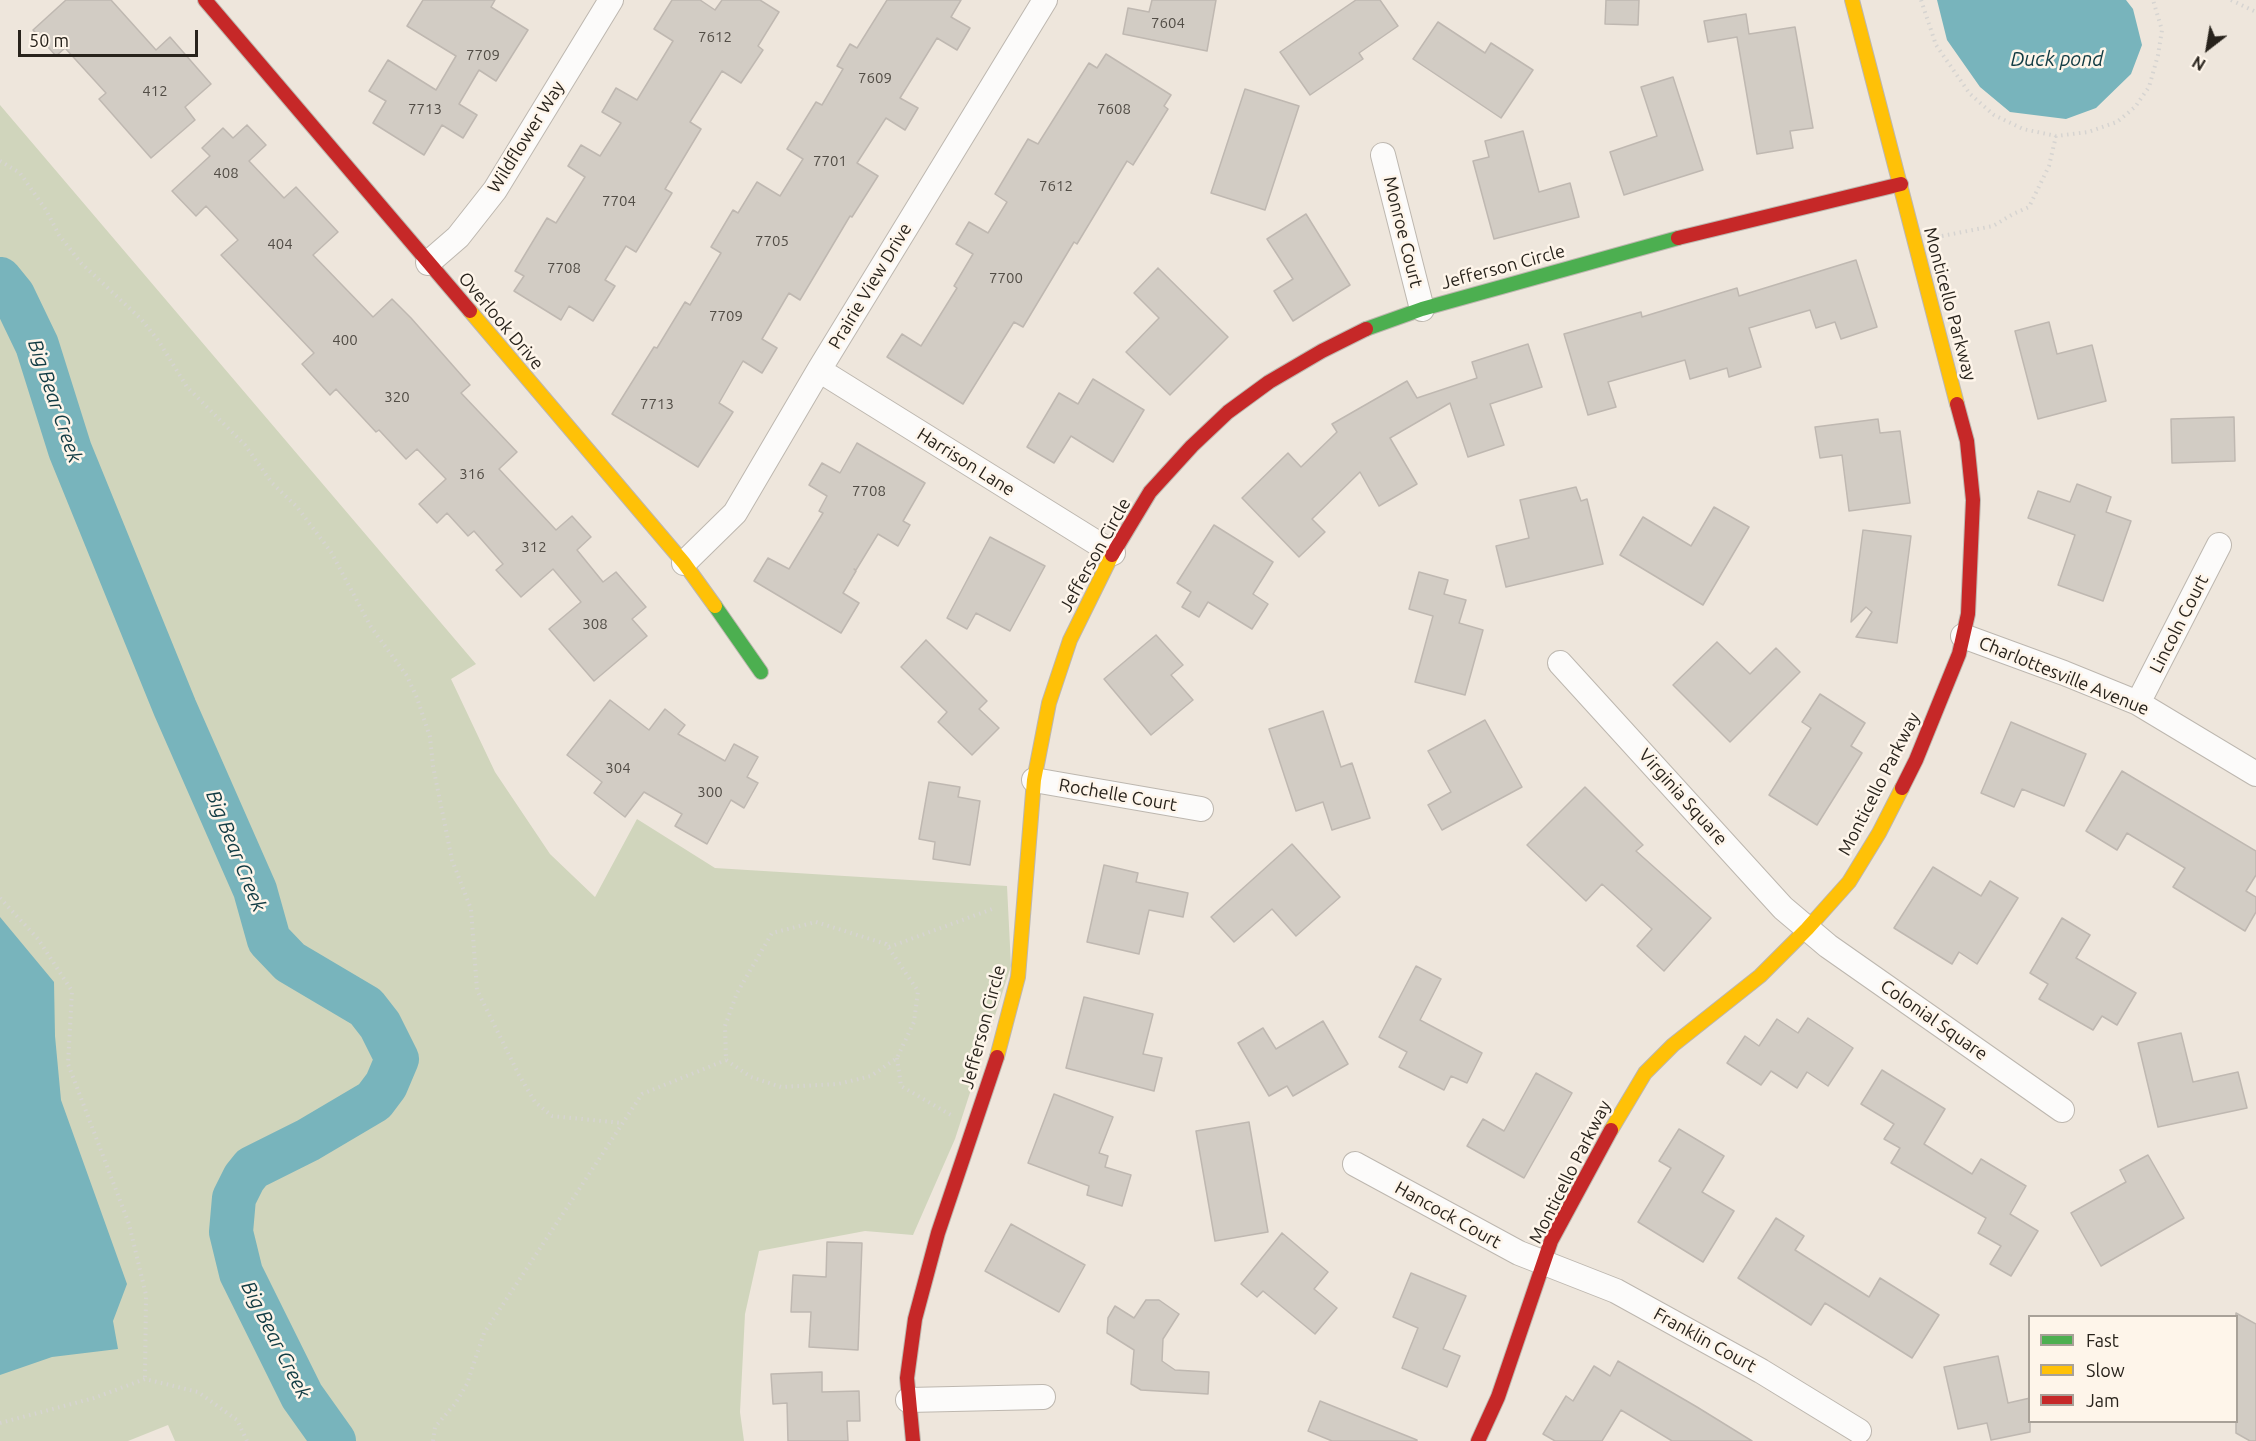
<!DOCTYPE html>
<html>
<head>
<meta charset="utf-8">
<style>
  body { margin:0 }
  #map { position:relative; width:2256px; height:1441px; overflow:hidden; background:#eee6dc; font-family:Ubuntu,sans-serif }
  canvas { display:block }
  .legend { position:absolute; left:2028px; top:1315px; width:210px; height:108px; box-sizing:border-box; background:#fef5ea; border:2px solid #a8a198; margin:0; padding:8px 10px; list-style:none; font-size:18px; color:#28231c }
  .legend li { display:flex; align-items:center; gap:12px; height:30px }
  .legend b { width:30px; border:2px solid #a8a198 }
  .north { position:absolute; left:2178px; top:18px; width:60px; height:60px; -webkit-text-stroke:4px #fef5ea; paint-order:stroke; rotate:211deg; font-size:16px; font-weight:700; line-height:24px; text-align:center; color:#28231c }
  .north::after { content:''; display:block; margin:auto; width:21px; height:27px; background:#28231c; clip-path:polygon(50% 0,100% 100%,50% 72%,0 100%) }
  .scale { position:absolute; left:18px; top:30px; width:180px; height:27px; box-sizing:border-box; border:3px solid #28231c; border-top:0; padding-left:8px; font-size:18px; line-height:21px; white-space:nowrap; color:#28231c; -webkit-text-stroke:4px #fef5ea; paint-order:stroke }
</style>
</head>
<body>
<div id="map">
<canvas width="2256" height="1441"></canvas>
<ul class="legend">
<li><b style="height:8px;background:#4caf50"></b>Fast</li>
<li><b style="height:8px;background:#ffc107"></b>Slow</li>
<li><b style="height:8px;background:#c62828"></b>Jam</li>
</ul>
<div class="north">N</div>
<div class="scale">50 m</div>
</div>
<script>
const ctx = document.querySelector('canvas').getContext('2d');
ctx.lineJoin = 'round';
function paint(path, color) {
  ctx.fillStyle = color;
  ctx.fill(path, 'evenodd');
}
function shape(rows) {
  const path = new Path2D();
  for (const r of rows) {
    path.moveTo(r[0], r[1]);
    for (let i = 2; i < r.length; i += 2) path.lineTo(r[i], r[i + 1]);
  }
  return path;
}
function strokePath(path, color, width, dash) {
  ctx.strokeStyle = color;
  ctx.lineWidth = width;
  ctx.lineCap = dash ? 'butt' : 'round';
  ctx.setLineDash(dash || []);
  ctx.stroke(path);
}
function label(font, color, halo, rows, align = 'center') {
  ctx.font = font + ' Ubuntu,sans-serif';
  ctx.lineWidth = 5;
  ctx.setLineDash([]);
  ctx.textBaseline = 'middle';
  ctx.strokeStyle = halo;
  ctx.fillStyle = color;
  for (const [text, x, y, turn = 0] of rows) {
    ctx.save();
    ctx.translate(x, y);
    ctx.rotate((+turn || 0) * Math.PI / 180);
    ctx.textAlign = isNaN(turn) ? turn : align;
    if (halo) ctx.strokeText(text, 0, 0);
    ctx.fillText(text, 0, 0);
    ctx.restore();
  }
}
const green = shape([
  [0,105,476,664,451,679,495,772,550,854,595,897,637,819,715,868,1007,886,1011,966,955,1139,913,1235,865,1231,759,1251,745,1314,740,1412,744,1441,175,1441,168,1425,128,1441,0,1441]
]);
const water = shape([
  [1937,0,2126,0,2133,9,2142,45,2131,74,2096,108,2066,119,2010,112,1980,87,1947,40],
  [0,917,54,982,55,1036,61,1100,127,1284,113,1321,118,1349,52,1357,0,1375]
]);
const river = shape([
  [0,279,13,295,37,345,70,450,175,708,255,890,269,940,290,962,366,1007,380,1025,397,1059,386,1085,374,1101,308,1140,252,1168,244,1178,234,1198,231,1232,241,1273,302,1396,334,1441]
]);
const building = shape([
  [66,0,111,0,156,50,170,37,211,84,185,107,195,120,151,158,99,99,106,93,65,48,56,56,33,30,66,0],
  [423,0,495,0,491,7,528,30,496,81,479,70,459,104,477,115,463,138,442,125,424,155,373,123,386,101,369,91,388,60,436,90,456,56,407,26,423,0],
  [672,0,700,0,715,10,722,0,760,0,779,12,758,46,763,50,741,83,722,71,690,122,701,129,665,189,672,193,636,252,626,246,605,280,615,286,593,321,569,306,561,320,514,291,524,276,515,271,547,218,556,223,585,177,568,166,581,145,600,156,621,123,602,112,616,88,637,100,673,41,654,29,672,0],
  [887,0,961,0,951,17,970,28,957,50,937,38,900,98,918,108,905,130,886,118,857,163,878,176,852,217,850,216,800,300,789,293,762,339,777,348,762,373,743,361,719,403,733,412,698,467,612,414,654,347,657,348,685,302,690,305,721,253,711,247,733,210,738,213,757,182,780,196,803,159,787,149,816,102,822,105,843,69,837,66,850,44,857,48,887,0],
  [1152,0,1216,0,1207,51,1123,34,1128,8,1149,12,1152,0],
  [1356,0,1380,0,1398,26,1359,53,1363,59,1310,95,1280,52,1356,0],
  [1606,0,1639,0,1638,25,1605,24,1606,0],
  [1746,14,1749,34,1795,27,1813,128,1790,131,1793,148,1757,154,1737,37,1708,42,1704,21,1746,14],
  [1438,22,1485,53,1491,43,1533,70,1501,118,1413,59,1438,22],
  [1106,54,1171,95,1164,106,1168,109,1133,165,1127,161,1077,244,1074,242,1023,327,1014,322,963,404,887,357,902,334,921,346,957,288,954,286,973,254,956,244,969,222,988,233,1007,202,995,194,1028,139,1038,144,1089,63,1097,68,1106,54],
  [1673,77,1703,170,1624,195,1610,152,1657,136,1641,87,1673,77],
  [1245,89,1299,106,1265,210,1211,193,1245,89],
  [247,125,266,145,249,161,284,198,296,187,338,232,313,255,373,317,392,299,411,318,470,385,461,393,517,452,499,469,556,530,572,516,591,537,577,550,603,582,616,572,646,607,632,619,647,636,594,681,549,629,581,602,553,569,521,597,496,570,503,564,474,531,468,536,447,513,437,523,419,504,446,479,417,449,406,459,379,430,376,432,336,389,330,395,302,364,314,353,221,255,238,240,206,206,196,216,172,191,210,156,202,148,223,128,233,138,247,125],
  [1523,131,1539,192,1570,183,1579,217,1494,239,1473,161,1489,157,1485,141,1523,131],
  [1306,214,1350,285,1293,321,1274,291,1293,279,1267,239,1306,214],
  [1856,260,1877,327,1841,339,1835,322,1816,328,1810,310,1749,328,1761,367,1729,377,1727,368,1690,379,1685,360,1608,382,1616,407,1588,415,1564,334,1641,312,1642,317,1737,288,1739,296,1856,260],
  [1158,268,1228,337,1170,395,1126,352,1159,318,1134,293,1158,268],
  [2049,322,2057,354,2092,345,2106,401,2038,419,2015,331,2049,322],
  [1528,344,1542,387,1490,404,1504,445,1468,457,1450,403,1390,438,1417,484,1379,506,1360,472,1312,519,1325,532,1299,557,1242,498,1288,453,1301,467,1337,432,1332,424,1407,381,1417,398,1477,378,1472,362,1528,344],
  [1093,379,1144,410,1113,462,1071,436,1054,463,1027,447,1059,393,1078,404,1093,379],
  [2234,417,2235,461,2172,463,2171,419,2234,417],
  [1878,419,1880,433,1900,431,1910,503,1849,511,1842,455,1820,458,1815,427,1878,419],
  [857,443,925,483,903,521,910,525,898,546,878,534,856,570,854,569,856,571,843,593,859,603,841,633,754,581,768,558,789,569,823,513,819,511,827,496,809,485,822,463,840,473,857,443],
  [2077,484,2111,497,2106,512,2131,521,2103,601,2058,585,2075,535,2028,518,2038,491,2070,502,2077,484],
  [1576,487,1581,501,1587,499,1603,564,1506,587,1496,546,1529,538,1520,500,1576,487],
  [1714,507,1749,527,1703,605,1620,555,1643,517,1691,546,1714,507],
  [1214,525,1273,562,1253,594,1268,604,1252,629,1208,602,1199,617,1182,607,1191,592,1177,583,1214,525],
  [1863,530,1911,536,1897,643,1856,637,1872,612,1866,607,1851,622,1863,530],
  [990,537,1045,566,1010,631,976,613,967,629,947,618,990,537],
  [1419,572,1448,580,1444,594,1466,600,1459,623,1483,630,1465,695,1415,682,1433,616,1409,609,1419,572],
  [1156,635,1183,665,1171,675,1193,700,1151,735,1104,679,1156,635],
  [926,640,987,701,979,709,999,728,972,755,938,722,947,712,901,667,926,640],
  [1717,642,1750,674,1776,648,1800,672,1730,742,1673,685,1717,642],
  [1820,694,1865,723,1851,746,1862,753,1817,825,1769,795,1811,728,1802,722,1820,694],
  [610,700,649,730,665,709,685,725,678,734,725,761,734,744,758,757,747,777,758,783,744,808,731,800,707,844,675,826,682,814,644,792,625,817,594,793,602,782,567,755,610,700],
  [1323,711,1341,767,1352,763,1370,818,1332,830,1323,802,1296,811,1269,729,1323,711],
  [1485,720,1522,787,1442,830,1428,805,1451,792,1428,751,1485,720],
  [2011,722,2086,754,2064,806,2022,789,2014,807,1981,793,2011,722],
  [2122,771,2256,851,2256,875,2246,891,2256,897,2256,912,2245,931,2173,887,2185,868,2127,833,2117,850,2086,831,2122,771],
  [929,782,960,787,958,797,980,801,970,865,933,859,935,842,919,839,929,782],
  [1585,787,1643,845,1636,851,1711,918,1664,971,1637,946,1652,929,1602,884,1586,901,1527,845,1585,787],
  [1292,844,1340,897,1296,936,1272,909,1234,942,1211,917,1292,844],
  [1104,865,1138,873,1136,882,1188,893,1183,917,1149,910,1139,954,1087,942,1104,865],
  [1933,867,1981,896,1990,881,2018,898,1977,964,1959,952,1952,964,1894,928,1933,867],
  [2062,918,2090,935,2076,958,2136,993,2117,1025,2102,1016,2093,1030,2039,999,2048,984,2030,973,2062,918],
  [1416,966,1441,979,1420,1020,1482,1053,1467,1083,1451,1076,1444,1090,1399,1067,1407,1052,1379,1037,1416,966],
  [1084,997,1153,1014,1143,1054,1162,1058,1154,1091,1066,1068,1084,997],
  [1808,1018,1853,1048,1828,1086,1807,1072,1797,1088,1771,1071,1761,1085,1727,1063,1745,1036,1759,1046,1777,1019,1798,1033,1808,1018],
  [1323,1021,1348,1064,1293,1096,1287,1086,1269,1096,1238,1043,1263,1028,1276,1049,1323,1021],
  [2181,1033,2193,1082,2238,1072,2247,1108,2158,1127,2138,1043,2181,1033],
  [1882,1070,1945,1109,1924,1144,1972,1174,1981,1159,2026,1186,2010,1214,2038,1231,2011,1276,1990,1264,2001,1246,1978,1233,1986,1218,1891,1163,1900,1148,1884,1139,1894,1124,1861,1104,1882,1070],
  [1536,1073,1572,1093,1524,1178,1467,1146,1483,1119,1504,1131,1536,1073],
  [1054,1094,1113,1117,1099,1153,1108,1156,1105,1167,1131,1175,1122,1206,1087,1195,1089,1186,1028,1163,1054,1094],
  [1249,1122,1268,1232,1215,1241,1196,1131,1249,1122],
  [1679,1129,1724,1156,1702,1192,1734,1211,1703,1262,1638,1222,1671,1168,1659,1161,1679,1129],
  [2148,1155,2184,1218,2101,1266,2071,1213,2126,1182,2120,1170,2148,1155],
  [1776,1218,1804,1236,1795,1250,1869,1297,1880,1278,1939,1315,1912,1358,1825,1303,1811,1325,1738,1278,1776,1218],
  [1011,1224,1085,1265,1059,1312,985,1271,1011,1224],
  [1282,1233,1328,1272,1314,1289,1337,1308,1315,1334,1263,1291,1257,1297,1241,1284,1282,1233],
  [827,1242,862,1243,858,1350,809,1347,811,1312,791,1312,793,1275,826,1277,827,1242],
  [1411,1273,1466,1296,1443,1349,1460,1356,1447,1387,1402,1368,1418,1328,1393,1317,1411,1273],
  [1146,1300,1159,1300,1179,1314,1163,1339,1162,1361,1175,1370,1209,1372,1208,1394,1141,1390,1131,1384,1134,1350,1107,1333,1108,1318,1115,1306,1134,1318,1146,1300],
  [2236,1313,2256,1324,2256,1441,2250,1441,2236,1433,2236,1313],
  [1998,1356,2008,1403,2030,1398,2030,1432,1991,1440,1987,1423,1958,1429,1944,1367,1998,1356],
  [1618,1361,1697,1407,1752,1441,1672,1441,1621,1410,1602,1441,1555,1441,1543,1434,1566,1396,1573,1401,1594,1366,1610,1376,1618,1361],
  [822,1372,822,1392,859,1391,860,1421,847,1421,848,1441,788,1441,787,1403,773,1404,771,1374,822,1372],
  [1320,1401,1417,1440,1417,1441,1332,1441,1308,1431,1320,1401]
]);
const path = shape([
  [1921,0,1936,45,1970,94,1994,115,2023,129,2056,136,2088,132,2117,122,2135,107,2149,87,2158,55,2162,30,2153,0],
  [2231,0,2256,12],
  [0,161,20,173,46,210,59,235,81,263,141,319,158,340,187,387,245,445,272,483,297,507,331,552,371,627,407,676,417,698,430,737,433,766,452,860,471,909,477,990,519,1075,535,1102,552,1116,622,1123],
  [1942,236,1993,226,2013,214,2029,207,2049,166,2056,136],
  [0,898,38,939,72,991,68,1064,129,1224,146,1295,145,1379],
  [816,922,886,944,918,991,914,1022,897,1058,871,1076,838,1084,781,1087,751,1077,726,1060,725,1026,737,993,772,933,816,922],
  [889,947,995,908],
  [897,1058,901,1086,951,1115],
  [0,1423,94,1398,145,1379,198,1392,237,1420,247,1441],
  [433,1441,435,1427,455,1404,467,1384,484,1333,642,1094,726,1060]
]);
const street = shape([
  [1383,155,1422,309],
  [428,263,458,237,495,190,611,0],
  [819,370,1113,553],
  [684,563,735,513,819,370,1045,0],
  [1963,636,2064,673,2138,703,2256,774],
  [1560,663,1783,908,1828,946,2062,1110],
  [2138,703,2219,545],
  [1034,780,1201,809],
  [1355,1164,1519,1253,1616,1291,1761,1371,1859,1431],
  [908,1400,1043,1397]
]);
const fast = shape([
  [1366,329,1422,309,1678,238],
  [715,606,761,672]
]);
const slow = shape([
  [1852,0,1957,404],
  [470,311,684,563,715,606],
  [997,1057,1018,977,1034,780,1049,703,1070,640,1112,555],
  [1611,1130,1645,1073,1673,1045,1760,976,1807,929,1849,882,1879,833,1902,788]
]);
const jam = shape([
  [205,0,470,311],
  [1678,238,1901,184],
  [1112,555,1150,492,1192,446,1228,412,1269,382,1322,351,1366,329],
  [1902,788,1916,760,1959,654,1968,614,1973,500,1967,441,1957,404],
  [913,1441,907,1378,915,1319,938,1233,997,1057],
  [1478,1441,1498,1397,1551,1241,1611,1130]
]);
const numberNames = [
  ["7604",1168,23],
  ["7612",715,37],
  ["7709",483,55],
  ["7609",875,78],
  ["412",155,91],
  ["7713",425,109],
  ["7608",1114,109],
  ["7701",830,161],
  ["408",226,173],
  ["7612",1056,186],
  ["7704",619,201],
  ["7705",772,241],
  ["404",280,244],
  ["7708",564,268],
  ["7700",1006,278],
  ["7709",726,316],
  ["400",345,340],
  ["320",397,397],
  ["7713",657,404],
  ["316",472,474],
  ["7708",869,491],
  ["312",534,547],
  ["308",595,624],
  ["304",618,768],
  ["300",710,792]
];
const streetNames = [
  ["Wildflower Way",526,137,-58],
  ["Monroe Court",1403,232,76],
  ["Jefferson Circle",1503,267,-15],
  ["Prairie View Drive",870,286,-59],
  ["Monticello Parkway",1950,304,75],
  ["Overlook Drive",501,321,50],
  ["Harrison Lane",966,462,32],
  ["Jefferson Circle",1095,555,-61],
  ["Lincoln Court",2179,624,-63],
  ["Charlottesville Avenue",2064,676,22],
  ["Monticello Parkway",1879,784,-63],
  ["Rochelle Court",1118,795,10],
  ["Virginia Square",1683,797,48],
  ["Colonial Square",1934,1020,35],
  ["Jefferson Circle",983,1027,-75],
  ["Monticello Parkway",1570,1172,-63],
  ["Hancock Court",1448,1215,29],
  ["Franklin Court",1705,1340,29]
];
const waterNames = [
  ["Duck pond",2057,59],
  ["Big Bear Creek",55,401,71],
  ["Big Bear Creek",236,851,68],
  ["Big Bear Creek",276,1340,63]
];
paint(green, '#d0d5bc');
paint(water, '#78b4bc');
strokePath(river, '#78b4bc', 44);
paint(building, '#d2ccc4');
strokePath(building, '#bfb8b1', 1.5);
strokePath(street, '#bdb7af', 26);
strokePath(fast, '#bdb7af', 16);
strokePath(slow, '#bdb7af', 16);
strokePath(jam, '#bdb7af', 16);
strokePath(path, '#d6d4d1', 4, [1.5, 4.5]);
strokePath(street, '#fcfbfa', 24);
strokePath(fast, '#4caf50', 14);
strokePath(slow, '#ffc107', 14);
strokePath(jam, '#c62828', 14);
label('15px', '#524d46', null, numberNames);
label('18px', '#28231c', '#fef5ea', streetNames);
label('italic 20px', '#113b43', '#fef5ea', waterNames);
</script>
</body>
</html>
